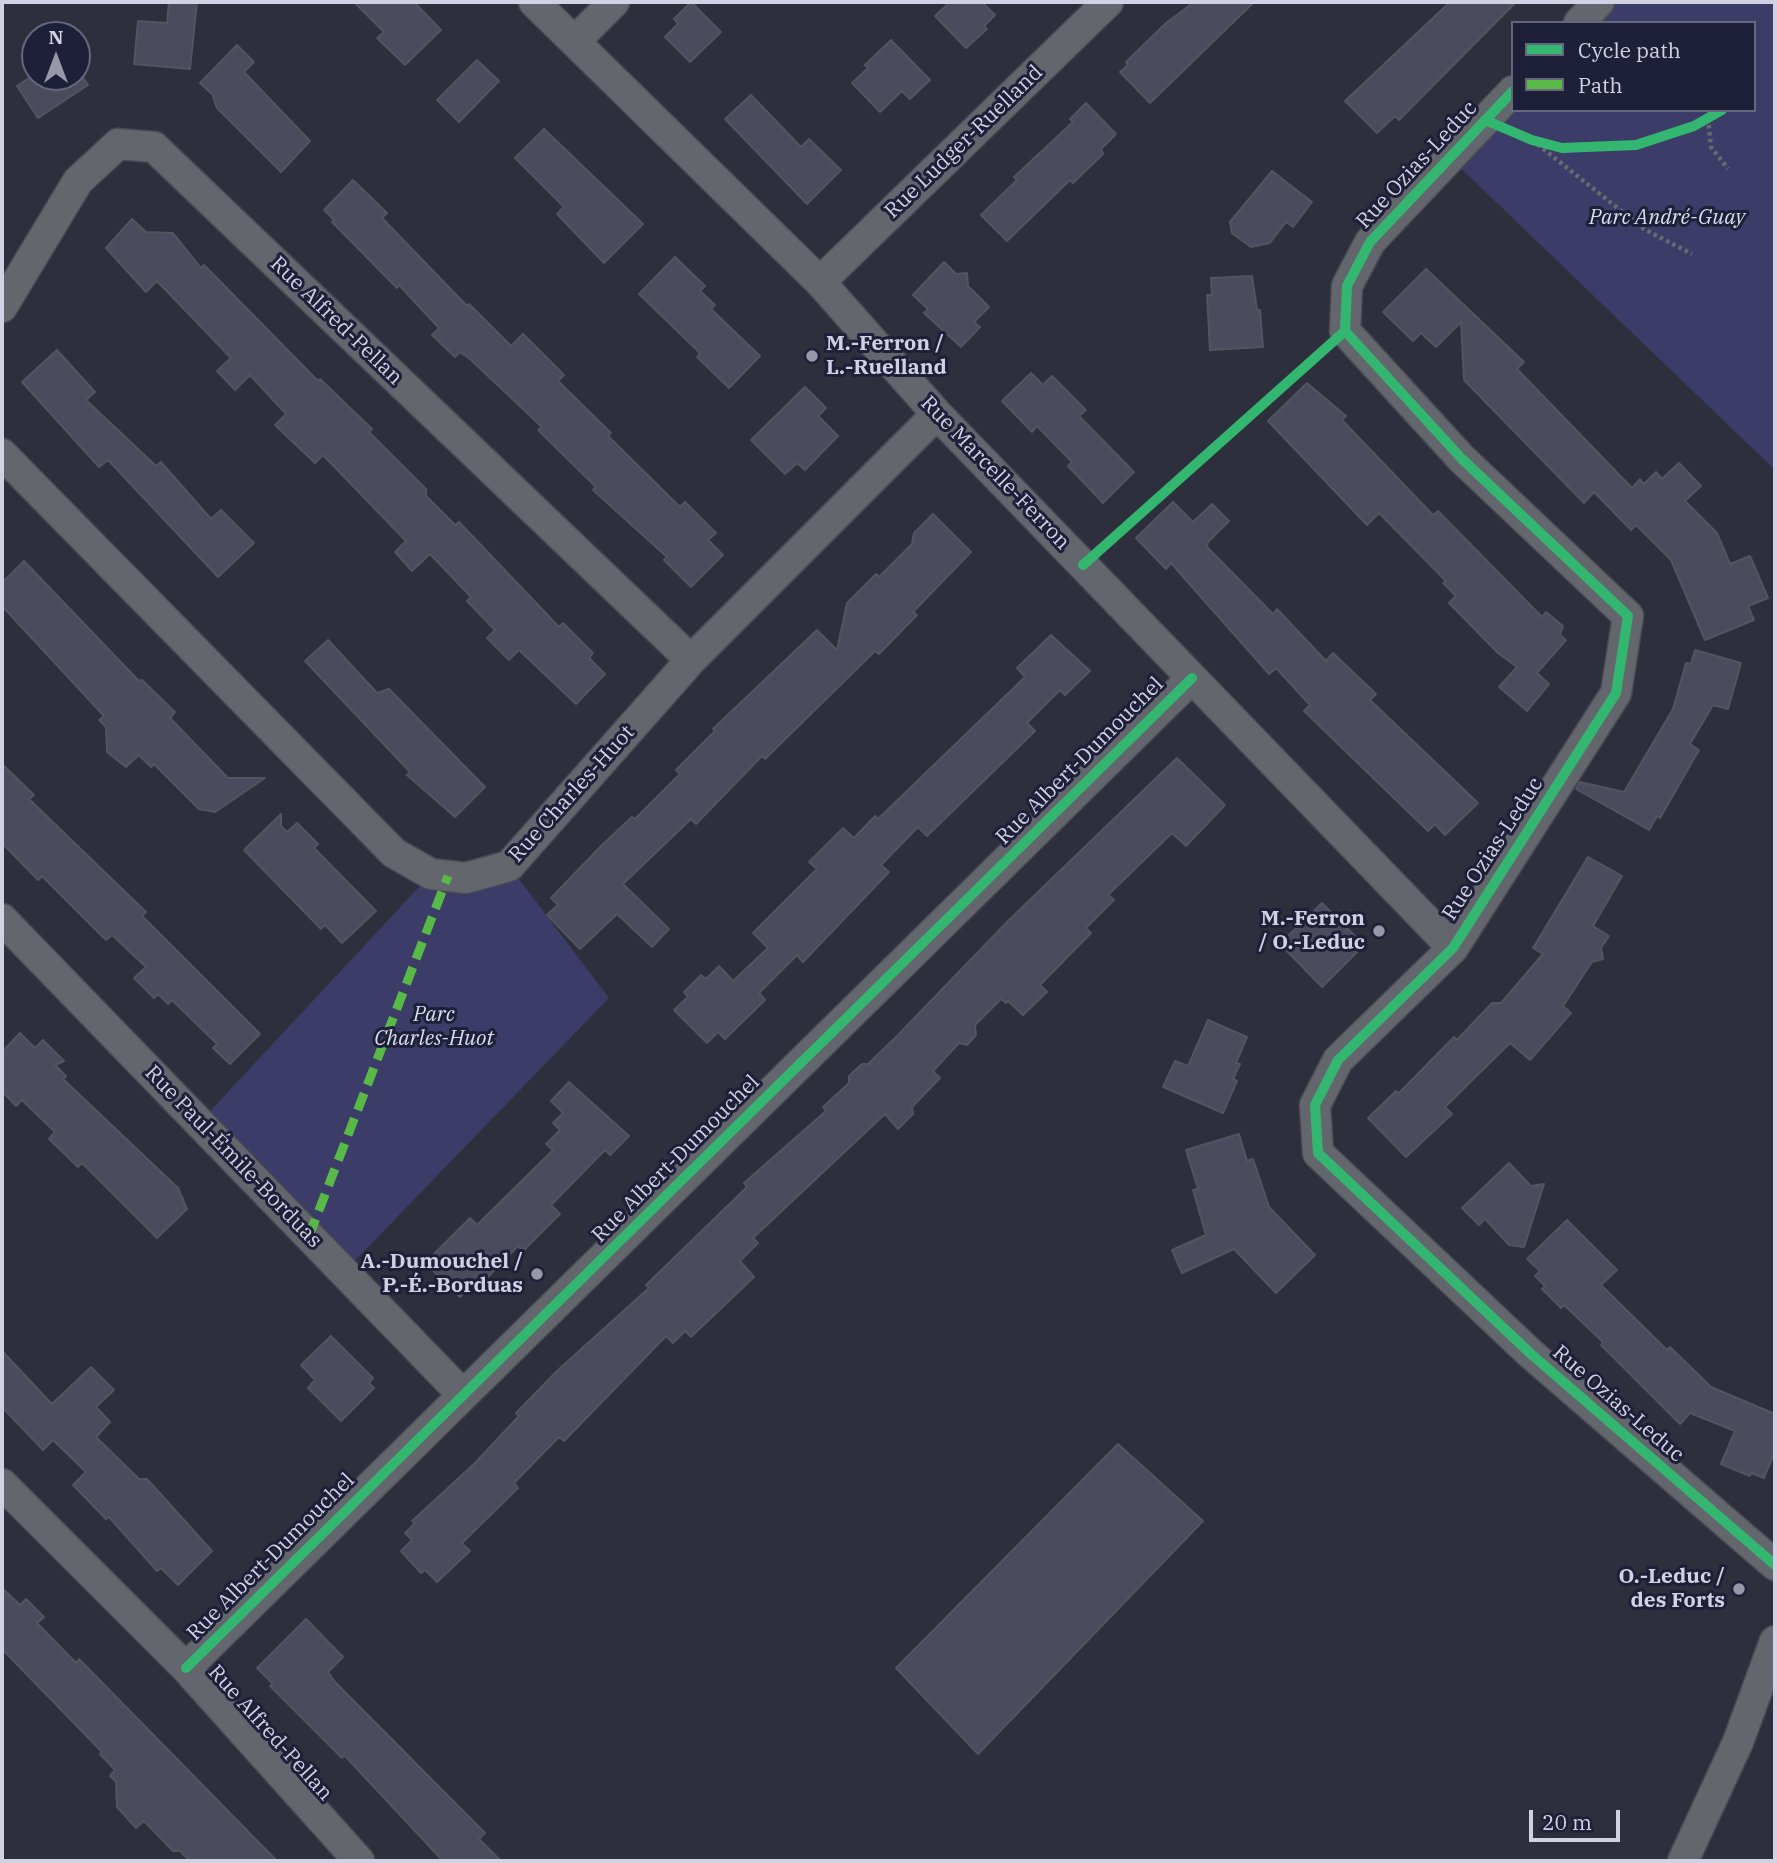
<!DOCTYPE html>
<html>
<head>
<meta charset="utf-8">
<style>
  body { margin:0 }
  #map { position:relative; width:1777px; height:1863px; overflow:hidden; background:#2d2f3d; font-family:"IBM Plex Serif",serif }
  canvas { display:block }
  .frame { position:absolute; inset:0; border:4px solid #d0d2e4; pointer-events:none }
  .legend { position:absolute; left:1511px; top:21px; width:245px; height:91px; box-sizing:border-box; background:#1e1f38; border:2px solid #65677d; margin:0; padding:9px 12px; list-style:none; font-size:21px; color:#d0d2e4 }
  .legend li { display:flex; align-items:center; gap:14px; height:35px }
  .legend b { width:35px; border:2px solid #65677d }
  .north { position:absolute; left:21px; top:21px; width:70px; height:70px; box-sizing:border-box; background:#1e1f38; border:2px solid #65677d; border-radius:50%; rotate:0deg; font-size:19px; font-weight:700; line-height:28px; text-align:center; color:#d0d2e4 }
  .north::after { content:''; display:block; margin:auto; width:24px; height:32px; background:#9799aa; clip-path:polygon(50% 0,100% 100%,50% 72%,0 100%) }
  .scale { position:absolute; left:1529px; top:1810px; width:91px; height:32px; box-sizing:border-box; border:4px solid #d0d2e4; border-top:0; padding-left:9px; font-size:21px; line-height:24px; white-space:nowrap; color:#d0d2e4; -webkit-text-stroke:5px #1e1f38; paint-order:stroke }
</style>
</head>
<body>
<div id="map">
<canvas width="1777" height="1863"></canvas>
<div class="frame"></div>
<ul class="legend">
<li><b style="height:9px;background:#33b770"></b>Cycle path</li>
<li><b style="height:9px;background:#58b947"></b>Path</li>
</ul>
<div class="north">N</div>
<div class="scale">20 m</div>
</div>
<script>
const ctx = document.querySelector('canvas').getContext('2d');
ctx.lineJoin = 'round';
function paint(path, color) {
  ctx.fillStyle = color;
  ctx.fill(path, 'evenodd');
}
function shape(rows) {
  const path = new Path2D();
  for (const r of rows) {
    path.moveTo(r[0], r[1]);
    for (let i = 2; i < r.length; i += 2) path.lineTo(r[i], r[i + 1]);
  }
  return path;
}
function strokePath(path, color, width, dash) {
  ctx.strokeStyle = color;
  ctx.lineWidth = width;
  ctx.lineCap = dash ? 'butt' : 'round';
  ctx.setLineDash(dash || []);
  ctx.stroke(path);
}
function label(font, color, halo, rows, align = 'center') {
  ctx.font = font + ' "IBM Plex Serif",serif';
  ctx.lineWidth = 6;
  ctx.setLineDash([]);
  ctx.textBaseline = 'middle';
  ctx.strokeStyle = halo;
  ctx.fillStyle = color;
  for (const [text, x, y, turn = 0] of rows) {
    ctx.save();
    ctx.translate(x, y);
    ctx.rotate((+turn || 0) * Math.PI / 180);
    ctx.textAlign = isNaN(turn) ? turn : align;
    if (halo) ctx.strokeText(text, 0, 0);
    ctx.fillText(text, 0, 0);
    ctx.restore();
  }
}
const green = shape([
  [1599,2,1775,2,1775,470,1449,157,1513,110,1754,110,1754,23,1579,23],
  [509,866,609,998,344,1272,199,1123,431,874]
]);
const building = shape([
  [169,2,197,2,190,69,134,64,138,21,167,23,169,2],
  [354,2,414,2,441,30,405,65,377,38,384,32,354,2],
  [691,2,721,32,690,62,665,37,678,24,674,19,691,2],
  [950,2,982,2,995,15,984,26,987,29,966,48,935,16,950,2],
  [1194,2,1254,2,1150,103,1120,72,1128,65,1126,62,1166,23,1194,2],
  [1450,2,1516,2,1399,120,1395,116,1377,133,1345,101,1450,2],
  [891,40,930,80,910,99,902,91,880,112,852,83,868,68,865,65,891,40],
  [237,45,254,62,244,72,310,141,281,172,217,108,212,94,200,83,237,45],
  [477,60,499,81,459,122,437,100,477,60],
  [77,68,88,85,38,118,17,86,35,74,35,77,77,77,77,68],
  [751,95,801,147,809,139,841,170,807,204,725,119,751,95],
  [1086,103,1116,134,1101,149,1103,154,1073,183,1070,180,1007,241,981,215,1017,180,1014,177,1073,122,1070,119,1086,103],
  [544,129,643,224,604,263,557,214,564,207,515,158,544,129],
  [1272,171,1312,202,1293,227,1286,222,1270,243,1251,247,1232,233,1230,222,1272,171],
  [353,180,387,213,382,218,467,306,469,304,511,346,523,334,564,375,558,381,611,433,608,436,680,507,685,502,716,533,708,540,723,555,691,587,664,560,667,557,593,490,596,487,538,430,542,427,470,359,460,352,455,357,432,335,439,328,399,285,397,288,332,222,334,220,324,210,353,180],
  [132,219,146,232,173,233,201,268,204,265,318,381,320,379,372,429,369,432,426,489,426,496,455,525,459,522,559,627,563,623,593,653,589,658,605,674,576,704,519,650,509,660,487,638,495,630,467,601,471,597,430,554,412,571,395,552,406,541,323,455,315,463,275,425,286,414,250,375,235,390,217,371,231,358,157,281,146,292,106,248,132,219],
  [675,257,705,286,700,291,715,305,711,309,760,356,729,388,697,357,700,353,639,294,675,257],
  [944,262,956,274,967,273,968,286,989,307,974,322,980,327,961,347,924,313,928,309,913,295,944,262],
  [1426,269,1524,362,1517,369,1632,488,1640,479,1644,484,1656,472,1662,479,1679,463,1701,486,1685,501,1717,533,1730,564,1750,556,1768,598,1748,606,1754,620,1705,640,1671,560,1636,525,1631,530,1594,492,1584,503,1464,380,1461,322,1436,347,1421,333,1413,341,1383,312,1426,269],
  [1252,276,1257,310,1260,310,1263,347,1210,350,1207,295,1212,295,1211,278,1252,276],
  [57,350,95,392,86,400,156,466,161,462,211,519,221,510,254,543,218,577,108,460,99,467,22,382,57,350],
  [1031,373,1043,385,1052,376,1086,410,1079,416,1134,472,1103,503,1068,466,1072,462,1037,426,1032,432,1002,401,1031,373],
  [1307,383,1346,416,1342,420,1433,515,1438,511,1542,617,1546,612,1563,626,1560,635,1566,640,1537,673,1549,684,1527,711,1499,687,1517,667,1498,653,1449,603,1456,596,1443,583,1446,581,1379,513,1367,525,1268,421,1307,383],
  [805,387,826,408,818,416,838,436,805,470,797,463,785,474,751,440,805,387],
  [1173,502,1193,522,1212,504,1229,521,1208,542,1207,547,1273,614,1277,609,1326,661,1333,653,1376,694,1370,700,1478,803,1445,835,1435,824,1428,831,1304,711,1310,705,1276,668,1269,674,1171,563,1166,569,1136,538,1173,502],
  [933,514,971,552,913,612,917,615,879,654,875,651,765,759,762,756,696,824,691,819,623,884,669,929,652,947,617,914,580,949,547,915,558,905,551,898,601,846,632,817,635,819,680,774,676,770,715,731,713,729,817,630,837,650,847,603,876,574,879,577,912,544,914,533,933,514],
  [24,561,139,681,142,680,175,712,170,718,228,778,265,778,215,812,199,809,154,764,151,767,139,755,126,767,107,752,106,727,99,720,104,716,2,606,2,583,24,561],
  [1051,635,1090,671,1065,695,1060,690,1027,723,1035,731,927,836,918,827,881,865,889,872,803,962,797,955,759,993,765,1000,725,1039,718,1032,707,1043,674,1010,688,997,684,992,701,975,706,979,719,966,733,981,768,948,753,933,817,869,809,862,843,828,854,838,875,816,878,819,1025,677,1017,668,1051,635],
  [328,640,377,693,389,689,485,787,455,817,407,775,410,772,305,661,328,640],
  [1695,650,1741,663,1728,709,1713,705,1690,744,1699,750,1660,818,1657,816,1649,830,1576,789,1580,782,1624,792,1673,709,1686,663,1691,664,1695,650],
  [1177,758,1225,805,1186,846,1172,833,1108,895,1114,900,1086,928,1091,933,1040,985,1047,992,1023,1015,1008,1001,1006,1003,1001,999,975,1025,976,1035,967,1045,959,1043,933,1071,940,1078,912,1107,913,1114,898,1129,885,1114,753,1238,758,1243,740,1261,754,1277,691,1337,685,1331,673,1343,666,1336,564,1441,559,1437,514,1483,518,1488,462,1543,470,1551,437,1582,425,1570,421,1573,401,1551,412,1540,405,1533,415,1523,412,1521,474,1464,519,1416,516,1413,558,1370,649,1288,646,1285,747,1187,744,1183,826,1111,823,1107,849,1083,849,1076,862,1064,868,1064,897,1036,1009,920,1177,758],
  [2,764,34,795,29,799,146,912,142,916,260,1034,230,1064,213,1048,217,1044,172,1000,168,1004,158,994,154,998,134,978,146,967,112,935,106,940,42,876,38,880,2,843,2,764],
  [281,814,281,826,287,832,297,823,318,844,314,848,376,911,342,943,325,925,321,929,244,850,281,814],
  [1588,857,1622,876,1593,926,1609,936,1601,948,1603,959,1592,962,1563,1006,1571,1013,1530,1060,1510,1043,1445,1107,1452,1114,1406,1157,1368,1118,1396,1091,1399,1093,1454,1037,1457,1040,1492,1003,1501,1003,1543,954,1533,948,1588,857],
  [1322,903,1364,945,1322,987,1280,944,1322,903],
  [1208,1020,1247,1037,1236,1063,1240,1064,1233,1079,1237,1081,1223,1113,1163,1087,1175,1061,1188,1066,1208,1020],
  [20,1033,35,1048,43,1040,64,1061,55,1065,66,1076,63,1079,178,1188,187,1209,157,1238,82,1163,78,1167,49,1139,55,1132,22,1100,16,1106,2,1091,2,1052,20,1033],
  [569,1082,629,1136,610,1155,605,1150,551,1205,560,1214,523,1251,518,1246,478,1287,473,1283,460,1297,425,1263,470,1218,477,1225,553,1150,546,1144,560,1130,553,1123,563,1113,551,1101,569,1082],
  [1239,1134,1247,1161,1253,1159,1269,1207,1315,1255,1276,1293,1234,1249,1182,1273,1172,1250,1206,1235,1193,1190,1198,1189,1186,1150,1239,1134],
  [1509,1163,1531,1186,1544,1184,1524,1247,1509,1245,1485,1219,1479,1225,1462,1208,1509,1163],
  [1567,1220,1617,1270,1601,1285,1667,1350,1670,1347,1711,1387,1775,1414,1775,1451,1764,1478,1751,1473,1750,1476,1721,1464,1735,1431,1690,1413,1680,1424,1601,1345,1603,1342,1564,1305,1561,1308,1542,1289,1545,1286,1535,1276,1540,1271,1527,1259,1567,1220],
  [331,1336,373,1378,369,1383,374,1388,341,1421,308,1388,315,1380,301,1365,331,1336],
  [2,1351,52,1404,91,1367,114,1390,96,1407,110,1422,96,1437,139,1479,147,1479,212,1551,178,1585,161,1568,157,1571,109,1517,106,1519,73,1485,86,1472,53,1440,43,1450,2,1407,2,1351],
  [1118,1444,1203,1521,978,1754,896,1668,1118,1444],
  [2,1588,20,1605,26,1599,44,1617,37,1623,76,1663,79,1659,277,1861,190,1861,180,1851,173,1851,144,1821,136,1828,117,1807,116,1782,110,1776,115,1770,100,1754,102,1752,2,1649,2,1588],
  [306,1619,343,1657,328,1672,335,1682,485,1833,479,1839,501,1861,443,1861,344,1755,342,1758,270,1686,273,1684,257,1668,306,1619]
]);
const path = shape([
  [1708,118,1711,147,1728,169],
  [1532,140,1644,229,1692,254]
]);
const minor = shape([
  [534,2,820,282,937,414,1453,948],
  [1579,23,1599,2],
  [575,41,614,2],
  [1513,91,1370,242,1347,286,1345,331,1461,458,1628,616,1616,693,1453,948,1338,1060,1315,1105,1318,1153,1531,1354,1775,1565],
  [820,282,1108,2],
  [2,307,78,181,118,144,154,147,691,660],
  [2,454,394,853,431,874,466,878,509,866,691,660,937,414],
  [2,919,463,1395],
  [2,1484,186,1668,359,1861],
  [186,1668,1192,678],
  [1683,1861,1738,1742,1775,1641]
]);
const quiet = shape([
  [309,1236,448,876]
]);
const cycleway = shape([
  [1513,91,1370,242,1347,286,1345,331,1461,458,1628,616,1616,693,1453,948,1338,1060,1315,1105,1318,1153,1531,1354,1775,1565],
  [1485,120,1532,140,1562,148,1636,145,1694,126,1722,110],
  [1083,565,1345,331],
  [186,1668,1192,678]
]);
const markers = [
  [812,356,7,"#9799aa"],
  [1379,931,7,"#9799aa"],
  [537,1274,7,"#9799aa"],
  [1739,1589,7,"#9799aa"]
];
const streetNames = [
  ["Rue Ludger-Ruelland",964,142,-44],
  ["Rue Ozias-Leduc",1417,165,-47],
  ["Rue Alfred-Pellan",336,321,44],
  ["Rue Marcelle-Ferron",995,473,46],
  ["Rue Albert-Dumouchel",1080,761,-45],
  ["Rue Charles-Huot",572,794,-48],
  ["Rue Ozias-Leduc",1493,849,-57],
  ["Rue Paul-Émile-Borduas",233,1157,46],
  ["Rue Albert-Dumouchel",676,1159,-45],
  ["Rue Ozias-Leduc",1618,1404,41],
  ["Rue Albert-Dumouchel",271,1557,-45],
  ["Rue Alfred-Pellan",270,1733,48]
];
const parkNames = [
  ["Parc André-Guay",1667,218],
  ["Parc",434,1015],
  ["Charles-Huot",434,1039]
];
const poiNames = [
  ["M.-Ferron /",826,344,"left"],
  ["L.-Ruelland",826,368,"left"],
  ["M.-Ferron",1365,919],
  ["/ O.-Leduc",1365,943],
  ["A.-Dumouchel /",523,1262],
  ["P.-É.-Borduas",523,1286],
  ["O.-Leduc /",1725,1577],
  ["des Forts",1725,1601]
];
paint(green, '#3b3c67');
paint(building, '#4a4b5d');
strokePath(building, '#535460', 2);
strokePath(minor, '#494a56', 33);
strokePath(path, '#686971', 4.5, [3.5, 3.5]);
strokePath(minor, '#64666d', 30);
strokePath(quiet, '#58b947', 9, [18, 9]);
strokePath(cycleway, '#33b770', 10);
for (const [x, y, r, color] of markers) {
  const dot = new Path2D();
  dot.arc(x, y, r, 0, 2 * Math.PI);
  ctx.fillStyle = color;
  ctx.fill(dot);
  strokePath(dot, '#1e1f38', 2.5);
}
label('21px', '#d0d2e4', '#1e1f38', streetNames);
label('italic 21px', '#dadcef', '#1e1f38', parkNames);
label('bold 21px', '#d0d2e4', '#1e1f38', poiNames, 'right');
</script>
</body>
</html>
